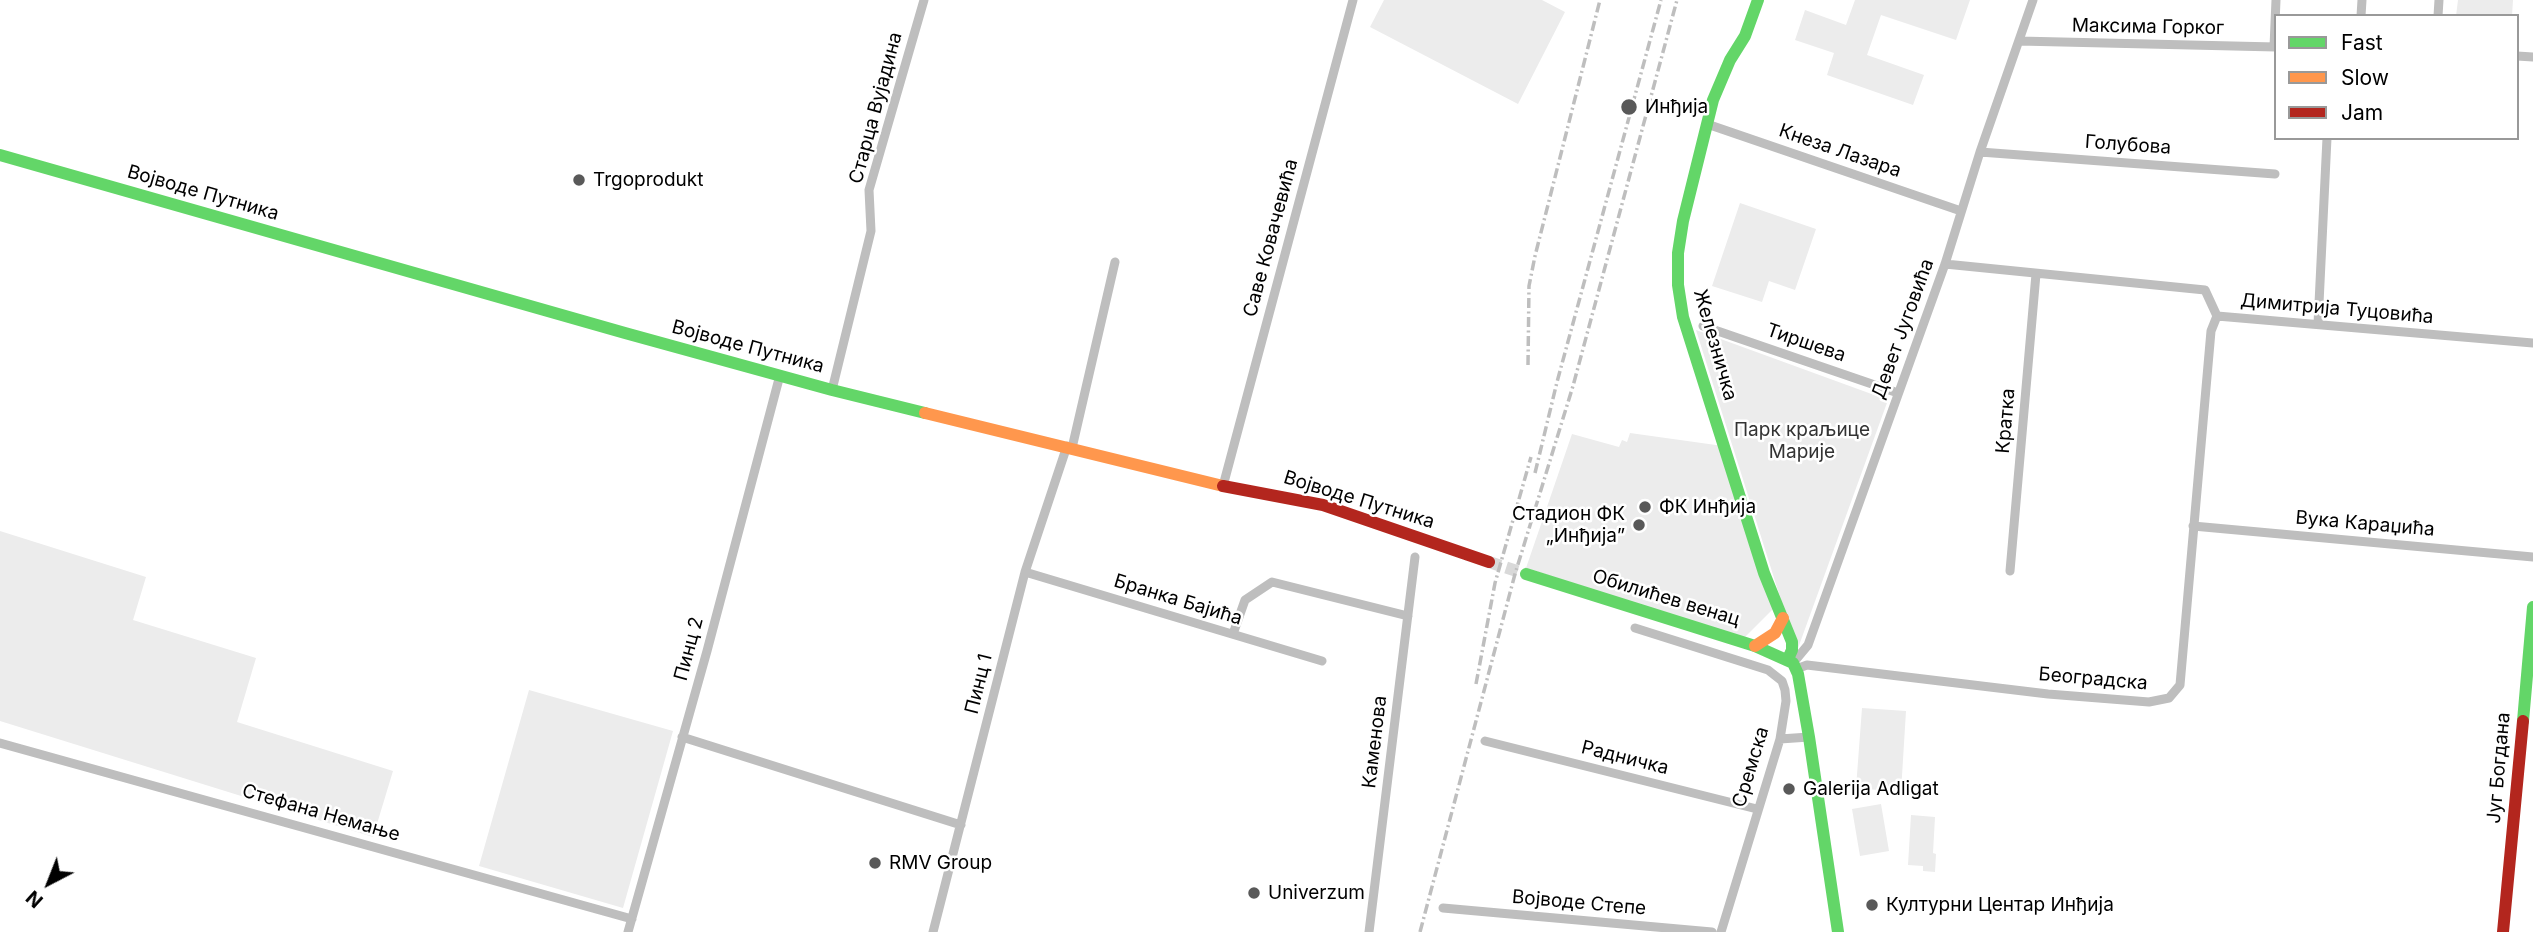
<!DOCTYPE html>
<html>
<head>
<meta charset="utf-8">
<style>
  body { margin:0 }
  #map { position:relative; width:2533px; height:932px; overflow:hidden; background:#fff; font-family:Inter,sans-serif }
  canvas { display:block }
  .legend { position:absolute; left:2274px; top:14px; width:245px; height:126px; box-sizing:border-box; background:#fff; border:2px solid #999; margin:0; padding:9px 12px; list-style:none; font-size:21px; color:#000 }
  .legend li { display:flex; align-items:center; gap:14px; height:35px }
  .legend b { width:35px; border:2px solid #999 }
  .north { position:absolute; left:14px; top:848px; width:70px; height:70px; -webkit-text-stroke:5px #fff; paint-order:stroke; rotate:222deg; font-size:19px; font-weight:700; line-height:28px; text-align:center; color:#000 }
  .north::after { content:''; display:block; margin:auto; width:24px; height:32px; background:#000; clip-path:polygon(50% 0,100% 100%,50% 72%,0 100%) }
</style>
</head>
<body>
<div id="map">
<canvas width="2533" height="932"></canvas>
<ul class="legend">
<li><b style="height:9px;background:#63d668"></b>Fast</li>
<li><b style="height:9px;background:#ff974d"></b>Slow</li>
<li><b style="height:9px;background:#b3261e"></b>Jam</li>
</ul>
<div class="north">N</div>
</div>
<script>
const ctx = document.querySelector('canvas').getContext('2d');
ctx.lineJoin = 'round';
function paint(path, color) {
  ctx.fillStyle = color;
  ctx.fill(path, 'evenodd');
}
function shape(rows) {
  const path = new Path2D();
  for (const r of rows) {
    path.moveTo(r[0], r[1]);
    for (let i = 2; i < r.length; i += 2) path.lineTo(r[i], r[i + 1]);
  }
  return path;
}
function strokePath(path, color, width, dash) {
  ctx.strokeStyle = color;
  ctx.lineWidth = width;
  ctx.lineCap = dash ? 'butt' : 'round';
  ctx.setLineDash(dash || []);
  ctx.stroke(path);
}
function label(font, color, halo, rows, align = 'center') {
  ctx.font = font + ' Inter,sans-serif';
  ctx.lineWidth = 5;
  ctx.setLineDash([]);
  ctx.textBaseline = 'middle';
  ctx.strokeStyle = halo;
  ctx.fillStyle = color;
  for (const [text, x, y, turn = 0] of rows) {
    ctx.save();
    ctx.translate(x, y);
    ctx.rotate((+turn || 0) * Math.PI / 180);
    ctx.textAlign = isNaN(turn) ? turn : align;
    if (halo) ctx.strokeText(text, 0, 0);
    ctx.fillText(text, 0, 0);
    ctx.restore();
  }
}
const green = shape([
  [1384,0,1542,0,1565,12,1518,104,1370,27],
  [1855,0,1970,0,1956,40,1881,15,1867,55,1924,75,1913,105,1827,75,1834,53,1795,40,1805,10,1846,25],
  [2458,0,2513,0,2512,16,2456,16],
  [1740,203,1816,229,1795,290,1769,281,1762,302,1712,286],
  [1696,330,1888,400,1797,651],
  [1630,433,1723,446,1774,608,1744,638,1526,568,1572,434,1619,447,1622,440,1627,442],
  [0,531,146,577,133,620,256,658,237,722,393,771,373,837,0,721],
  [529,690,673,731,623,908,479,866],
  [1862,708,1906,711,1901,792,1856,788],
  [1881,804,1889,851,1860,856,1852,809],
  [1911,815,1935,817,1933,853,1936,854,1935,872,1923,871,1923,866,1908,865]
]);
const secondaryTunnel = shape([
  [1489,562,1526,574]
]);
const street = shape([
  [2361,16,2362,0],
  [2438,16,2439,0],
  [2019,41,2276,47],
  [2274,47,2276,0],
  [2517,56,2533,57],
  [1707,124,1961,211],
  [1980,152,2275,174],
  [1945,264,2205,290,2217,316],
  [2217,316,2533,343],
  [2318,324,2327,138],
  [1703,326,1898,393],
  [832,390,871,231,869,190,924,0],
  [1072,448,1115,262],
  [1223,486,1353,0],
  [2193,526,2533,557],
  [2010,571,2036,274],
  [1025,572,1322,661],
  [1635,628,1768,670,1782,681,1785,690,1786,701,1780,739,1721,932],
  [1233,634,1245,600,1272,582,1408,616],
  [1793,663,1808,645,1945,264,1980,152,2033,0],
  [1796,669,1807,665,2048,694,2149,702,2169,698,2180,685,2211,331,2217,316],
  [682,737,961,825],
  [1780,739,1809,737],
  [1485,741,1757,809],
  [0,743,632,919],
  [1443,908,1712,932],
  [628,932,707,651,780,375],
  [933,932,1025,572,1067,446],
  [1369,932,1415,557]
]);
const fast = shape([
  [1758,0,1745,36,1730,60,1713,100,1683,221,1678,253,1678,285,1683,317,1764,573,1792,642,1792,650,1788,659],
  [0,155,625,333,832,390,925,413],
  [1526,574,1755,646,1793,663,1798,674,1809,737,1838,932],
  [2523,721,2533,607]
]);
const slow = shape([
  [925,413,1223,486],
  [1755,646,1775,633,1783,618]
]);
const jam = shape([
  [1223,486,1323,505,1489,562],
  [2503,932,2523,721]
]);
const rail = shape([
  [1528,365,1529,286,1535,256,1600,0],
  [1535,473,1557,382,1661,0],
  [1476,684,1495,583,1531,457],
  [1420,932,1515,574,1573,386,1677,0]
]);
const markers = [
  [1629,107,9,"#595959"],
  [579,180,7,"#595959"],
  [1645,507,7,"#595959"],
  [1639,525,7,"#595959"],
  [1789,789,7,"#595959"],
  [875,863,7,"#595959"],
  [1254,893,7,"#595959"],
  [1872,905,7,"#595959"]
];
const streetNames = [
  ["Максима Горког",2148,27,1],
  ["Старца Вујадина",876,108,-75],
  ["Голубова",2128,145,4],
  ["Кнеза Лазара",1840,151,19],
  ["Војводе Путника",203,193,16],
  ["Саве Ковачевића",1271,238,-75],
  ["Димитрија Туцовића",2337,309,5],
  ["Девет Југовића",1903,329,-70],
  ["Тиршева",1806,343,19],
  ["Железничка",1715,345,74],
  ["Војводе Путника",748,347,15],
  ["Кратка",2006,421,-85],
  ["Војводе Путника",1359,500,17],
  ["Вука Караџића",2365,524,5],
  ["Обилићев венац",1666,598,17],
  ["Бранка Бајића",1178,600,17],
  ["Пинц 2",689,649,-75],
  ["Београдска",2093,679,5],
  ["Пинц 1",979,684,-76],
  ["Каменова",1375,742,-83],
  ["Радничка",1625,758,14],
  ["Сремска",1751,767,-73],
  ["Југ Богдана",2499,768,-85],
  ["Стефана Немање",321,813,16],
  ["Војводе Степе",1579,903,5]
];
const poiNames = [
  ["Инђија",1645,107],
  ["Trgoprodukt",593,180],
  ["ФК Инђија",1659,507],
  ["Стадион ФК",1625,514,"right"],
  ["„Инђија”",1625,536,"right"],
  ["Galerija Adligat",1803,789],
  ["RMV Group",889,863],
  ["Univerzum",1268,893],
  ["Културни Центар Инђија",1886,905]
];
const parkNames = [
  ["Парк краљице",1802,430],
  ["Марије",1802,452]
];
paint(green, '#ececec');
strokePath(secondaryTunnel, '#d9d9d9', 12, [12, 6]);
strokePath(street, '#bebebe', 9);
strokePath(fast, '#63d668', 12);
strokePath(slow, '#ff974d', 12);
strokePath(jam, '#b3261e', 12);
strokePath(rail, '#bebebe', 3.5, [10, 3.5, 2, 3.5]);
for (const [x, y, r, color] of markers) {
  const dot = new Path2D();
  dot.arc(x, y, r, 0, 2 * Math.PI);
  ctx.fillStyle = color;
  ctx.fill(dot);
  strokePath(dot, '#fff', 2.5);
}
label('19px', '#000', '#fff', streetNames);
label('19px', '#000', '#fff', poiNames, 'left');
label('19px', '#333', '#fff', parkNames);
</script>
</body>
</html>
